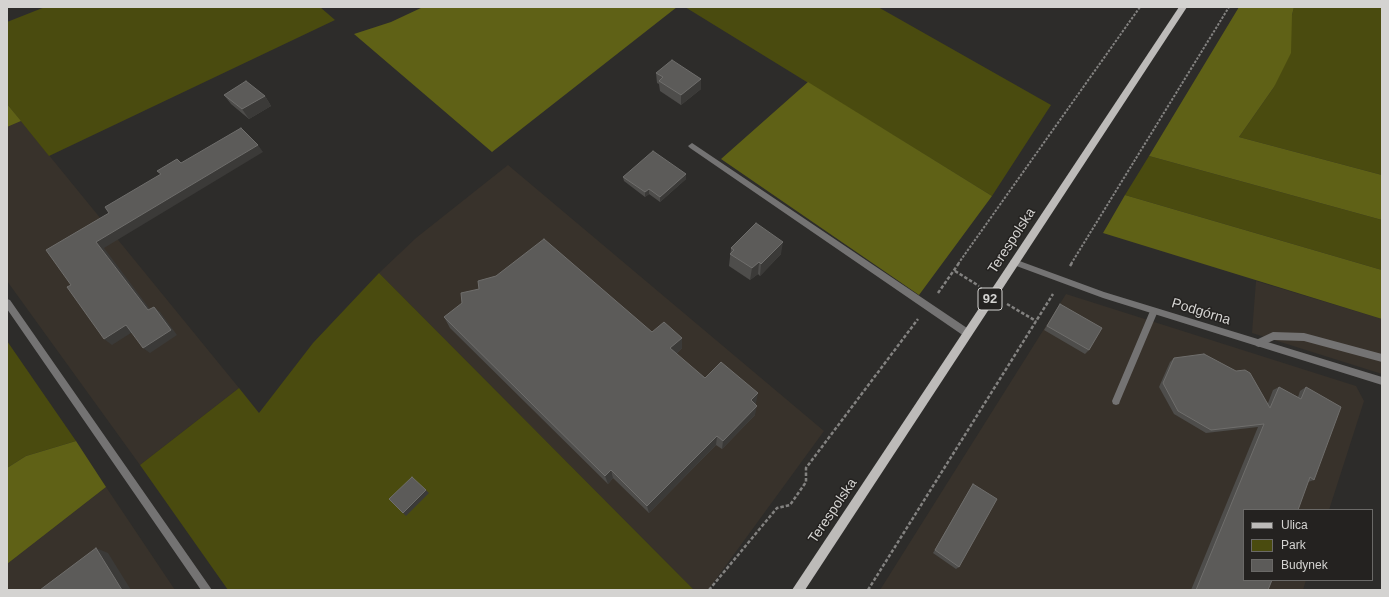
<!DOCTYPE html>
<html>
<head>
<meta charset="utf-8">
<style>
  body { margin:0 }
  #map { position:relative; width:1389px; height:597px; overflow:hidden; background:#2d2c2a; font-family:Arial,sans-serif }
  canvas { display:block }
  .frame { position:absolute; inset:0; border:8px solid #d4d3d1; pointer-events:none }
  .legend { position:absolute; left:1243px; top:509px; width:130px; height:72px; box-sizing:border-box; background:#242220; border:1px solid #6a6967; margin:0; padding:5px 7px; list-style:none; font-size:12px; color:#d4d3d1 }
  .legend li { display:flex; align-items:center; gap:8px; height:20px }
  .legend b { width:20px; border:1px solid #6a6967 }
</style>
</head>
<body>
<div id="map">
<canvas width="1389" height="597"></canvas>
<div class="frame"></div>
<ul class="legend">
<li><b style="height:5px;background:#bdbbb9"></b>Ulica</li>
<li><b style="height:11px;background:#4a4b0f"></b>Park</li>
<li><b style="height:11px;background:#5c5b59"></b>Budynek</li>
</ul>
</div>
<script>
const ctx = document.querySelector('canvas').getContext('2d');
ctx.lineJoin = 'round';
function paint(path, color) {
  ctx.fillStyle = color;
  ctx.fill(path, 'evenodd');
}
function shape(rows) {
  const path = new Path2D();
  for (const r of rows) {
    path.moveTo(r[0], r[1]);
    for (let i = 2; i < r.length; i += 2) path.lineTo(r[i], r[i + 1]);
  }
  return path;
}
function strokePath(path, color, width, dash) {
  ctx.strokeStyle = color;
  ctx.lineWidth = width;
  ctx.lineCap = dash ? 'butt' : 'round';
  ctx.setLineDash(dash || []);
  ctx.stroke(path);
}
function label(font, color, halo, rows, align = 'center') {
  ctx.font = font + ' Arial,sans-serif';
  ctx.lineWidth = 3;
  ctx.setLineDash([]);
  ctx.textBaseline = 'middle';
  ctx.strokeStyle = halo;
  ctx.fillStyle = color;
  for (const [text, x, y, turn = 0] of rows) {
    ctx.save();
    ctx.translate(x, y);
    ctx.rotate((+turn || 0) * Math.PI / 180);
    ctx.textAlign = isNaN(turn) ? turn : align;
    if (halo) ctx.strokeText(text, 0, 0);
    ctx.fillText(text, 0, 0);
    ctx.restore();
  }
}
const built = shape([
  [21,121,239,388,140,465,7,281,7,127],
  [508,165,824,431,708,590,694,590,379,273,416,238],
  [1256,281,1382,319,1382,374,1252,333],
  [1066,294,1356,386,1364,401,1329,510,1244,510,1244,580,1306,580,1303,590,880,590],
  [106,487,175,590,7,590,7,564]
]);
const green = shape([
  [45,7,320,7,335,20,49,156,7,104,7,22],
  [685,7,878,7,1051,105,992,196],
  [1294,7,1382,7,1382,175,1239,137,1274,87],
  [1149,156,1382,220,1382,270,1125,195],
  [379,273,694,590,228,590,140,465,239,388,259,413,313,343],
  [7,341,76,441,26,456,7,468]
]);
const forest = shape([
  [423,7,677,7,492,152,354,34,391,22],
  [1239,7,1294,7,1292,15,1291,53,1274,87,1239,137,1382,175,1382,220,1149,156],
  [808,82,992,196,919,295,721,159],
  [7,104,21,121,7,127],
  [1125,195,1382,270,1382,319,1103,233],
  [76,441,106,487,7,564,7,468,26,456]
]);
const pathFar1 = shape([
  [958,264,1140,7],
  [1071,264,1229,7]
]);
const path = shape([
  [1070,266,1072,263],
  [955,271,979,286],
  [938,293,959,263],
  [1007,304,1036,321],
  [709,590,777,508,790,505,806,482,806,468,918,319],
  [868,590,1053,294]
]);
const lane = shape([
  [692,143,970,330,971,333,970,336,967,337,964,336,690,148,688,146,692,143],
  [7,299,10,300,212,590,201,590,7,309,7,299],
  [1154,308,1157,309,1158,311,1120,401,1119,404,1116,405,1113,404,1112,401,1150,311,1151,309,1154,308],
  [1273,332,1304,333,1382,354,1382,362,1304,341,1274,340,1259,347,1256,346,1255,343,1256,340,1273,332]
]);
const street = shape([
  [1014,259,1104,292,1382,377,1382,385,1103,298,1011,264,1010,262,1011,260,1014,259]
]);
const primary = shape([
  [1179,7,1187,7,805,590,792,590,1179,7]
]);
const wall = shape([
  [656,73,701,79,701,89,681,105,660,91,659,84,657,83],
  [224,95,265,96,271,106,249,119,231,104],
  [686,174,686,179,660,202,649,194,645,197,624,181,623,177],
  [731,248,781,254,760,276,758,274,750,280,729,266],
  [1060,304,1089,350,1085,354,1044,330,1057,309],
  [444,317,652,332,682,348,676,354,705,378,756,403,755,404,755,415,722,449,716,445,649,513,613,478,608,484,450,328],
  [1174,358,1268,403,1273,390,1279,387,1298,397,1300,391,1306,387,1314,480,1308,482,1268,590,1191,590,1258,427,1206,433,1174,414,1159,387,1170,362],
  [973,484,959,567,956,569,933,553,971,487]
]);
const shadedWall = shape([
  [701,79,701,89,681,105,681,95],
  [265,96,271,106,249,119,242,109],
  [258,145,263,152,104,248,155,316,148,310,96,242],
  [686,174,686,179,660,202,660,197],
  [649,189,649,194,645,197,645,192],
  [783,242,781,254,760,276,761,264],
  [759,262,758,274,750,280,752,268],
  [154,307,160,312,177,335,150,353,143,348],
  [126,325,134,331,112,345,104,339],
  [682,338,682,348,671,359,670,348],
  [758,393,756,403,750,410,751,400],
  [757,406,755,415,722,449,723,441],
  [717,436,716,445,649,513,647,506],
  [611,470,613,478,608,484,605,476],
  [426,490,429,493,406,516,403,513],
  [96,548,108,553,131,590,122,590]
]);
const building = shape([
  [672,60,701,79,681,95,659,81,663,77,656,73,672,60],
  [246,81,265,96,242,109,224,95,246,81],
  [241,128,258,145,96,242,148,310,154,307,171,330,143,348,126,325,104,339,67,287,71,285,46,250,109,213,105,207,161,174,157,171,177,159,181,163,241,128],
  [653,151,686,174,660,197,649,189,645,192,623,177,653,151],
  [756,223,783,242,761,264,759,262,752,268,730,254,734,250,731,248,756,223],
  [544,239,652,332,664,322,682,338,670,348,705,378,721,362,758,393,751,400,757,406,723,441,717,436,647,506,611,470,605,476,444,317,462,303,461,293,479,289,478,281,496,276,544,239],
  [1060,304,1102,328,1089,350,1047,326,1060,304],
  [1204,354,1236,371,1245,370,1250,373,1270,408,1279,387,1301,399,1306,387,1341,407,1314,480,1310,477,1298,510,1244,510,1244,580,1272,580,1268,590,1196,590,1264,424,1211,430,1178,411,1163,383,1174,358,1204,354],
  [412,477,426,490,403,513,389,499,412,477],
  [973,484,997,499,959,567,935,550,973,484],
  [96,548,122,590,40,590,96,548]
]);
const shields = [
  [990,299,24]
];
const shieldNames = [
  ["92",990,299]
];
const streetNames = [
  ["Terespolska",1012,241,-57],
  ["Podgórna",1201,312,17],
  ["Terespolska",833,511,-56]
];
paint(built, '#38322b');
paint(green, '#4a4b0f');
paint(forest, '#5f6116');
strokePath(pathFar1, '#838280', 2, [2.5, 1.5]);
strokePath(path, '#838280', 2.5, [3.5, 2]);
paint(lane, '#747373');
paint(street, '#747373');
paint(primary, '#bdbbb9');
paint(wall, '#4e4d4b');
paint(shadedWall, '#3b3a38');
paint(building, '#5c5b59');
strokePath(building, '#6f6e6c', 1);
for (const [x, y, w] of shields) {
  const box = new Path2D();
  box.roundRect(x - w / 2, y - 11, w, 22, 3);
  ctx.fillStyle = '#242220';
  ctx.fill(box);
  strokePath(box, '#d4d3d1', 1);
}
label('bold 13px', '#d4d3d1', null, shieldNames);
label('14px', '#d4d3d1', '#242220', streetNames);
</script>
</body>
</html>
